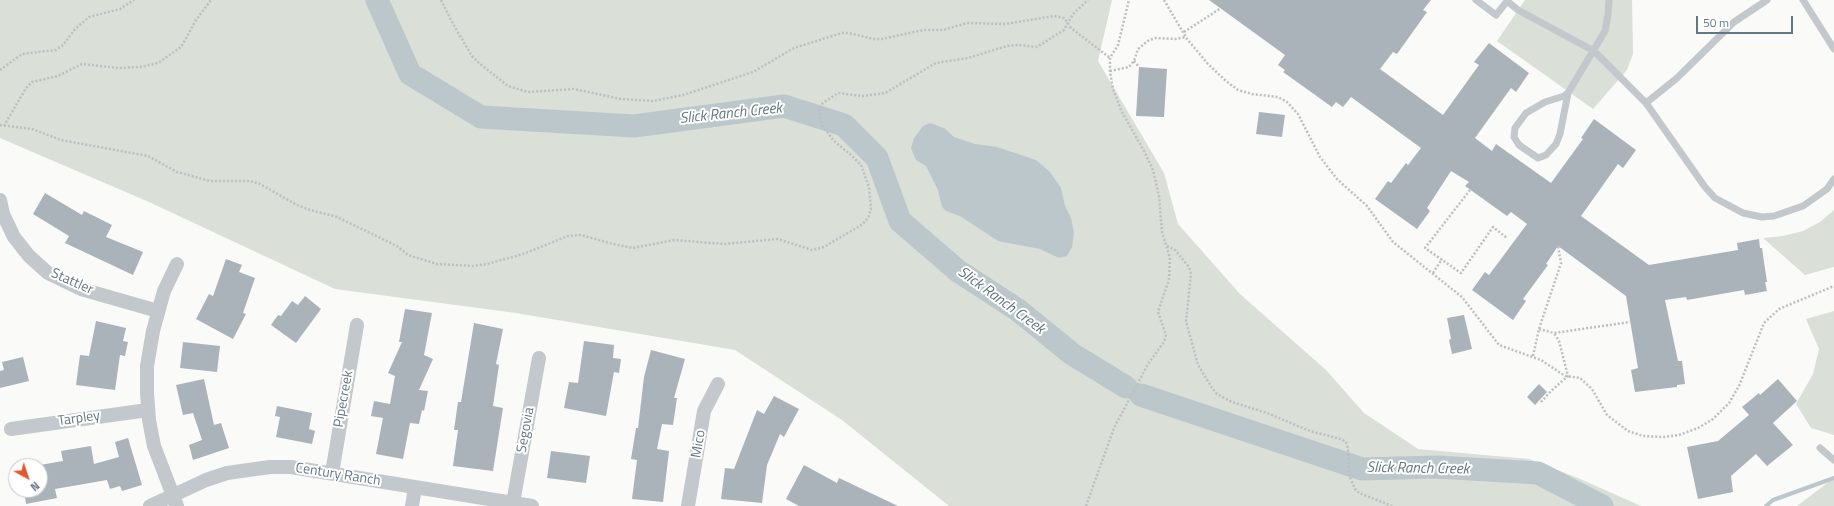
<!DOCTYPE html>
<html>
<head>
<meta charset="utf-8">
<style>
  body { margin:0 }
  #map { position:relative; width:1834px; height:506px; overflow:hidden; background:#fafaf8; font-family:"Titillium Web",sans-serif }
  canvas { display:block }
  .north { position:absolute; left:8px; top:458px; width:40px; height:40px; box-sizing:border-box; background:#fff; border:1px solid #c1c8cd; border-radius:50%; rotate:140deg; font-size:11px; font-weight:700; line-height:16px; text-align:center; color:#657683 }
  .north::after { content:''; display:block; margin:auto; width:14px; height:18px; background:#e4572e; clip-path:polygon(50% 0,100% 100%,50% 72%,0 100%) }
  .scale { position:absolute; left:1696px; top:16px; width:97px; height:18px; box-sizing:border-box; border:2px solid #657683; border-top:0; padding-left:5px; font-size:12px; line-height:14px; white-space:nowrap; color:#657683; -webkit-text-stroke:3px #fff; paint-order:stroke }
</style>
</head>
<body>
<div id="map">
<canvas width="1834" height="506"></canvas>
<div class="north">N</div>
<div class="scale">50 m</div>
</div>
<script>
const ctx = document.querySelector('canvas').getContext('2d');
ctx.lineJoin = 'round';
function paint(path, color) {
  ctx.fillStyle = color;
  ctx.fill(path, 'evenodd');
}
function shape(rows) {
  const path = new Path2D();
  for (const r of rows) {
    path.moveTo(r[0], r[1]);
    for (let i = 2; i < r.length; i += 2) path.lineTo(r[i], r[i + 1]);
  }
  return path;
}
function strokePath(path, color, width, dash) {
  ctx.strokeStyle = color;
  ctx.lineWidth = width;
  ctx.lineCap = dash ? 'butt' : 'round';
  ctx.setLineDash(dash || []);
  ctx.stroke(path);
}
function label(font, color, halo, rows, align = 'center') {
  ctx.font = font + ' "Titillium Web",sans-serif';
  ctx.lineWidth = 4;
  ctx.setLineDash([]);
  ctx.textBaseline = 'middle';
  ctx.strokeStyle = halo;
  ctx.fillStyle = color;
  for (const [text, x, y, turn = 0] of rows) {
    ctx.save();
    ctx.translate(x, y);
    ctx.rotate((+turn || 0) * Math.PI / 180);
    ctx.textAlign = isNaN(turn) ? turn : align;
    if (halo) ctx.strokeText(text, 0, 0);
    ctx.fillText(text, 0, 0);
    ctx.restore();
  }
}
const green = shape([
  [0,0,1112,0,1098,61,1164,173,1178,224,1240,294,1326,370,1364,413,1418,449,1529,459,1578,478,1641,506,949,506,842,420,735,350,516,313,335,289,149,202,0,138],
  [1525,0,1632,0,1633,54,1627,70,1593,109,1497,41],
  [1834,210,1834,267,1805,275,1763,238,1783,236,1803,231,1820,222],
  [1834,311,1834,435,1811,428,1796,404,1813,374,1819,349,1806,319],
  [1834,478,1834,506,1797,506]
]);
const water = shape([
  [930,123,944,128,954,137,975,144,997,147,1036,160,1050,172,1061,188,1065,206,1071,218,1074,233,1072,247,1067,256,1059,258,1040,249,998,241,960,216,946,211,942,207,938,190,926,166,916,160,911,148,914,138,923,126]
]);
const stream = shape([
  [1766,506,1773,500,1834,478]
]);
const river = shape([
  [377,0,410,74,481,117,634,126,784,106,844,125,877,158,900,221,958,271,1018,310,1072,354,1126,387],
  [1141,395,1362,469,1437,467,1538,473,1602,506]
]);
const building = shape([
  [1209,0,1431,0,1423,10,1427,12,1397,54,1393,52,1380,69,1443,115,1479,65,1474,62,1489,43,1529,73,1516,92,1511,88,1475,138,1492,151,1496,144,1551,183,1583,139,1581,138,1594,119,1636,150,1623,168,1618,164,1581,216,1649,265,1738,250,1737,243,1759,239,1760,248,1762,248,1767,282,1765,282,1767,291,1745,295,1744,290,1687,300,1686,297,1665,300,1678,361,1682,361,1685,384,1677,385,1677,387,1635,392,1631,370,1638,368,1626,296,1558,246,1546,264,1548,265,1523,299,1526,301,1513,320,1472,290,1485,272,1489,275,1527,224,1511,212,1507,216,1465,186,1469,182,1451,171,1427,208,1430,211,1417,229,1375,199,1388,181,1391,183,1406,163,1408,165,1421,148,1351,97,1343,107,1336,102,1332,107,1283,72,1285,70,1278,65,1285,55],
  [1139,67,1167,69,1164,117,1136,116],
  [1259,112,1285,115,1282,137,1256,134],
  [45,193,82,215,84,211,112,225,106,237,143,252,133,275,65,243,69,236,33,214],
  [226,259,242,265,239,272,255,278,243,313,246,314,233,339,196,319,209,294,213,296],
  [305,296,321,309,296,343,271,325,278,315,281,316,292,301,298,305],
  [405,309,432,313,424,355,433,359,419,390,428,391,424,411,422,410,419,424,410,423,403,459,376,454,383,418,371,416,374,401,390,404,395,376,388,373,402,342,399,342],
  [1464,315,1472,349,1452,354,1449,340,1451,339,1447,318],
  [96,321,126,328,123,341,128,342,125,356,120,355,115,390,76,385,80,355,89,356],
  [474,323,503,329,496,364,499,365,493,406,503,408,493,471,453,466,458,430,454,430,458,402,461,402],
  [584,341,614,345,613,358,621,359,619,373,614,372,606,416,564,408,569,382,578,383],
  [183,342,220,346,217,372,180,368],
  [651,350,685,359,674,398,677,398,673,425,662,424,657,449,669,451,663,502,632,499,637,460,631,459,636,428,638,428,644,377],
  [23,357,29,381,0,388,0,371,4,370,2,362],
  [204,379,214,425,221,423,229,448,193,460,189,445,202,440,193,413,183,415,176,385],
  [1778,379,1797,401,1773,423,1793,445,1767,466,1756,454,1731,476,1733,492,1698,499,1687,447,1718,441,1749,415,1742,407,1759,393,1760,395],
  [1539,384,1547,392,1535,405,1527,397],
  [774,396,799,409,784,437,780,434,767,465,762,503,721,499,725,468,734,469,757,410,764,414],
  [277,406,312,413,309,429,315,431,312,444,276,437,280,417,275,416],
  [128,438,142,485,122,491,120,486,110,489,107,480,55,489,57,498,26,504,24,490,40,490,40,465,63,461,61,451,91,446,94,464,119,457,115,442],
  [551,451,590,456,586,483,547,478],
  [804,465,837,483,839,478,898,506,799,506,786,499]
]);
const path = shape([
  [441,0,453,24,472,56,479,63,508,86,528,92,574,89,621,99,653,101,683,95,753,72,794,48,842,33,849,33,873,39,882,39,923,30,943,30,967,23,1005,24,1054,16,1064,18,1071,28,1110,58],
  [1164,0,1187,39,1208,64,1226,81,1238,90,1252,94,1278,97,1287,102,1298,114,1320,157,1337,179,1367,206,1393,242,1462,297,1499,345,1541,360,1565,376,1580,378,1592,389,1607,415,1628,431,1643,436,1663,437,1679,435,1698,428,1713,419,1729,403,1739,386,1764,323,1779,309,1834,286],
  [1184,32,1221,8],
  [1134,61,1139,67],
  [0,70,22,54,56,50,63,45,75,29,89,17,120,9,134,0],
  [1110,71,1129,67,1134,61,1138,49,1149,40,1156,38,1176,39,1186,37],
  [0,125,32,129,61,140,148,156,177,172,210,181,250,181,260,184,295,204,310,210,337,217,397,246,408,255,437,264,473,266,487,264,523,254,568,236,581,235,613,244,633,248,675,240,724,244,778,239,812,250,824,247,863,224,869,216,871,208,869,187,861,165,850,154,834,141,822,125,819,109,823,103,838,93,863,96,885,93,936,63,968,58,1007,46,1018,45,1037,47,1064,30,1073,14,1088,0],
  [4,126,26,88,32,82,58,76,82,64,118,68,140,67,158,63,181,47,196,20,211,0],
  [1470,190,1425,248,1461,273,1493,227,1507,238],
  [1167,246,1175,250,1189,267,1191,274,1186,321,1198,365,1212,388,1217,394,1232,402,1267,413,1310,431,1341,439,1346,442,1348,449,1349,475,1355,489,1359,493,1392,506],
  [1433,273,1442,259],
  [1539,329,1554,333,1630,322],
  [1533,356,1539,329,1561,263,1558,246],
  [1541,402,1551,391,1568,376,1559,341,1554,333],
  [1086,506,1114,428,1148,364,1164,342,1166,335,1158,312,1169,279,1170,258,1162,232,1159,196,1153,170,1145,153,1121,110,1113,89,1110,71,1110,58,1118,45,1129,0]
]);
const lane = shape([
  [1476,0,1496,15,1508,0],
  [1803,0,1834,49],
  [1507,1,1518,10,1594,51,1646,103,1677,78,1734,22,1767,0],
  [1568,93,1560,134,1556,144,1546,155,1538,158,1519,145,1514,137,1515,128,1526,113,1545,102,1564,96,1568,93,1605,31,1608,15,1609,0],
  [1646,103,1705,187,1715,198,1743,213,1762,217,1774,216,1803,206,1827,189,1834,179],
  [1820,448,1834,460]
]);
const street = shape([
  [0,200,3,214,14,237,29,256,48,273,81,289,158,311],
  [177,264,164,291,153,331,147,366,147,393,149,420,154,446,177,506],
  [11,429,148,410],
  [332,473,357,325],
  [513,503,539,358],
  [150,506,206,480,227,473,270,467,291,467,532,506],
  [412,506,415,487],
  [688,506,704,411,718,384]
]);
const streetNames = [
  ["Stattler",72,282,24],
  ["Pipecreek",344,399,-80],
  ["Tarpley",79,419,-8],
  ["Segovia",526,430,-80],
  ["Mico",699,444,-80],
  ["Century Ranch",338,475,9]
];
const waterNames = [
  ["Slick Ranch Creek",731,114,-6],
  ["Slick Ranch Creek",1001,301,36],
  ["Slick Ranch Creek",1418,469,1]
];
paint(green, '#dadfd7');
paint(water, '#bbc7cb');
strokePath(stream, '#bbc7cb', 4);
strokePath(river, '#bbc7cb', 23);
paint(building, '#aab3b9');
strokePath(path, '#bbbfc2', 2.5, [2, 2]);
strokePath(lane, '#c3c8cc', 7);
strokePath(street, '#c3c8cc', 14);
label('14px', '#657683', '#fff', streetNames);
label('italic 15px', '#60757c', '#fff', waterNames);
</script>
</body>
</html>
